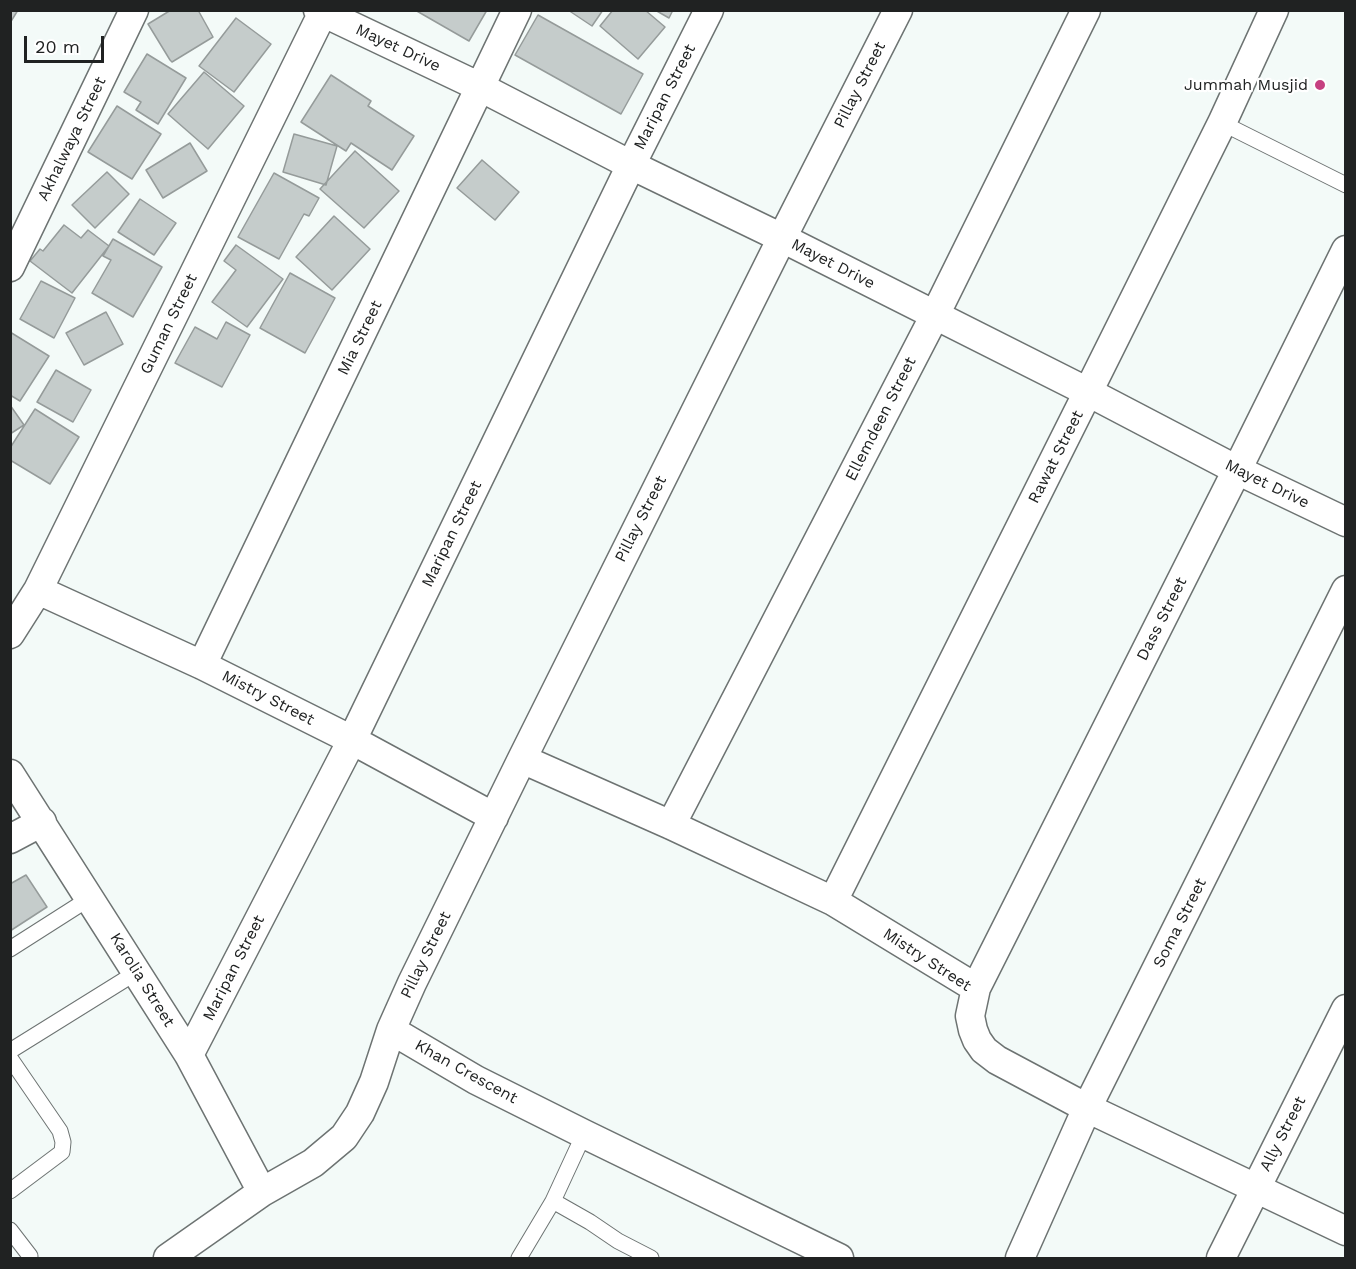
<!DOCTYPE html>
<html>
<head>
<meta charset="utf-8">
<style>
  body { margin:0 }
  #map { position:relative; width:1356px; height:1269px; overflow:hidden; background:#f3faf8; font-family:"Work Sans",sans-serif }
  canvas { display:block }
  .frame { position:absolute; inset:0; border:12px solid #202222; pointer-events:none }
  .scale { position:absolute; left:24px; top:36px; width:80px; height:27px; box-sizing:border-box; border:3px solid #202222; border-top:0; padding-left:8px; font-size:18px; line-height:21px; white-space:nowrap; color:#202222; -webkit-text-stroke:4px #fff; paint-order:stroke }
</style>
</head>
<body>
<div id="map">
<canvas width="1356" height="1269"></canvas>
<div class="frame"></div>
<div class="scale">20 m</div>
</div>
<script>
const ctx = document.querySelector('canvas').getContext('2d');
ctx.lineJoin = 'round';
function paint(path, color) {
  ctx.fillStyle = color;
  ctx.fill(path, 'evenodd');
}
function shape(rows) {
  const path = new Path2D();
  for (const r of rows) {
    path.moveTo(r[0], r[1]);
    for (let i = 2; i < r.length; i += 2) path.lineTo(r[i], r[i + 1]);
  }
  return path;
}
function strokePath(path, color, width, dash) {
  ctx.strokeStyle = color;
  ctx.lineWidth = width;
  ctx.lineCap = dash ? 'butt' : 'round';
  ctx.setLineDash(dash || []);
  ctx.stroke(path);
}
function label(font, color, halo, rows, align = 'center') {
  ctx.font = font + ' "Work Sans",sans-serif';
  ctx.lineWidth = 4.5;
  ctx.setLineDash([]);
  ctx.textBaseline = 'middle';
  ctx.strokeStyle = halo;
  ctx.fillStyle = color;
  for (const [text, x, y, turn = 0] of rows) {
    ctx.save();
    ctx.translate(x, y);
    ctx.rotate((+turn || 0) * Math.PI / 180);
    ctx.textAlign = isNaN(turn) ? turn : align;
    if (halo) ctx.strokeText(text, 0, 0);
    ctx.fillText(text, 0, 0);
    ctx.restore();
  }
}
const building = shape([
  [10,10,18,10,10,23,10,10],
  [171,10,198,10,213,37,172,62,170,60,148,24,171,10],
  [415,10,487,10,469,41,415,10],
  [568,10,603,10,592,26,568,10],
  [613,10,645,10,665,27,638,59,600,26,613,10],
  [655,10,673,10,669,18,655,10],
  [538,15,643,74,621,114,515,55,538,15],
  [236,18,271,44,234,92,199,66,236,18],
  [147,54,186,78,158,124,136,110,141,102,124,92,147,54],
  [204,72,244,106,208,149,168,114,204,72],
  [331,75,371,101,368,106,414,136,392,170,351,143,346,151,301,122,331,75],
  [117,106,161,134,132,179,88,152,117,106],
  [294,134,337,146,326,185,283,172,294,134],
  [190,143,207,171,163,198,146,170,190,143],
  [355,151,399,191,364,228,320,189,355,151],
  [482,160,519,192,495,220,457,188,482,160],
  [107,172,129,194,95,228,72,205,107,172],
  [274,173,319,198,309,216,304,214,279,259,238,237,274,173],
  [140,199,176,223,154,255,118,232,140,199],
  [334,216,370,249,332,290,296,257,334,216],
  [64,225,81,238,88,230,109,246,72,293,30,261,40,249,43,251,64,225],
  [113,239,162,267,133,317,92,293,111,260,103,256,113,239],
  [236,245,283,279,247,327,212,302,236,270,224,261,236,245],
  [290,273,335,298,305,353,260,328,290,273],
  [41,281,75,298,54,338,20,319,41,281],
  [106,312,123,344,84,365,66,333,106,312],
  [226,322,250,335,222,387,175,363,195,327,217,339,226,322],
  [10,332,49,356,20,401,10,395,10,332],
  [56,370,91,390,73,422,37,402,56,370],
  [10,405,24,425,10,434,10,405],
  [35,409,79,437,50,484,10,460,10,448,35,409],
  [26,875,47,907,10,931,10,884,26,875]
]);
const service = shape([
  [1222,123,1346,185],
  [10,949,90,898],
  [10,1051,137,972],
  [10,1058,60,1131,63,1142,62,1152,10,1191],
  [584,1134,553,1201,590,1222,618,1241,651,1258],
  [10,1230,30,1256],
  [519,1258,553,1201]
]);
const minor = shape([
  [318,10,480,87,631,165,782,238,1088,392,1237,470,1346,522],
  [1346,250,1237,470,976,988,970,1016,973,1030,977,1040,984,1050,997,1060,1087,1108,1346,1231],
  [10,267,134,10],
  [38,590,202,665,352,740,494,817],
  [10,634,38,590,324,10],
  [202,665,517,10],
  [522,759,671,825,833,901,976,988],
  [10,774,189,1055,262,1192],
  [671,825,935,315,1086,10],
  [10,839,42,822],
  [833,901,1088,392,1222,123,1274,10],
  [391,1030,412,983,522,759,782,238,898,10],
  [189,1055,352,740,631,165,709,10],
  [168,1258,262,1192,313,1163,344,1137,360,1113,374,1082,391,1030,476,1080,584,1134,839,1258],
  [1020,1258,1087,1108,1346,590],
  [1221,1258,1346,1009]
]);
const markers = [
  [1320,85,6,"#c64081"]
];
const streetNames = [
  ["Mayet Drive",398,48,25],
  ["Pillay Street",860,85,-63],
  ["Maripan Street",665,97,-63],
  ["Akhalwaya Street",72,139,-64],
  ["Mayet Drive",833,264,27],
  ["Guman Street",169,324,-64],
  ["Mia Street",360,338,-64],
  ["Ellemdeen Street",881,419,-63],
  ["Rawat Street",1056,457,-63],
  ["Mayet Drive",1267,484,26],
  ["Pillay Street",641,519,-63],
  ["Maripan Street",452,534,-64],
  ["Dass Street",1162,619,-63],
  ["Mistry Street",268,698,27],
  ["Soma Street",1180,923,-63],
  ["Pillay Street",426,955,-64],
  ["Mistry Street",927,960,33],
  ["Maripan Street",234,968,-63],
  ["Karolia Street",142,980,58],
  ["Khan Crescent",466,1072,29],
  ["Ally Street",1283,1134,-63]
];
const poiNames = [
  ["Jummah Musjid",1308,85]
];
paint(building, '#c5cccb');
strokePath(building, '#959b9a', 1.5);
strokePath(service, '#6d7372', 17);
strokePath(minor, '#6d7372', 31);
strokePath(service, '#fff', 15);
strokePath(minor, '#fff', 28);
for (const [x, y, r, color] of markers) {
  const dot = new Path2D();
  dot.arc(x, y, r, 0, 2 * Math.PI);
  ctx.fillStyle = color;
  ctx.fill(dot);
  strokePath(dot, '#fff', 2);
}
label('16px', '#202222', '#fff', streetNames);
label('16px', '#202222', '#fff', poiNames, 'right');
</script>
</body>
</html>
